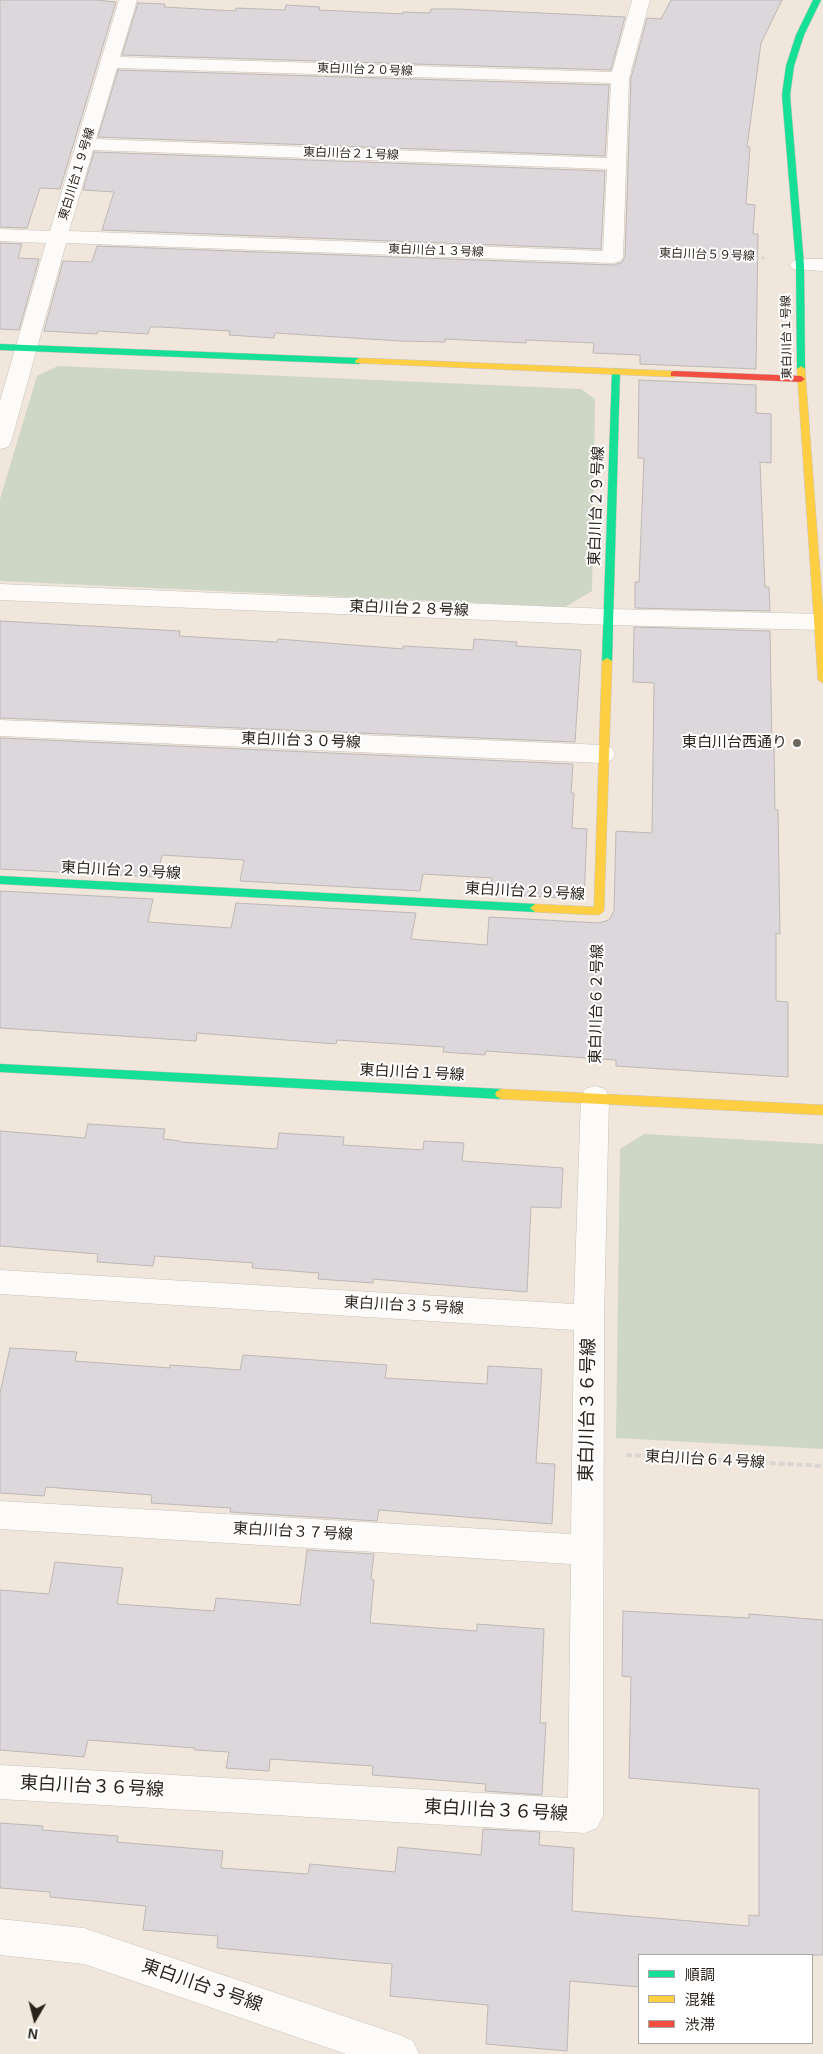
<!DOCTYPE html>
<html>
<head>
<meta charset="utf-8">
<style>
  body { margin:0 }
  #map { position:relative; width:823px; height:2054px; overflow:hidden; background:#f1e6db; font-family:Arial,"Noto Sans JP",sans-serif }
  canvas { display:block }
  .legend { position:absolute; left:638px; top:1954px; width:175px; height:90px; box-sizing:border-box; background:#fff; border:1px solid #a9a7a4; margin:0; padding:6px 9px; list-style:none; font-size:15px; color:#29221b }
  .legend li { display:flex; align-items:center; gap:10px; height:25px }
  .legend b { width:25px; border:1px solid #a9a7a4 }
  .north { position:absolute; left:10px; top:1994px; width:50px; height:50px; -webkit-text-stroke:4px #fff; paint-order:stroke; rotate:188deg; font-size:14px; font-weight:700; line-height:20px; text-align:center; color:#29221b }
  .north::after { content:''; display:block; margin:auto; width:18px; height:22px; background:#29221b; clip-path:polygon(50% 0,100% 100%,50% 72%,0 100%) }
</style>
</head>
<body>
<div id="map">
<canvas width="823" height="2054"></canvas>
<ul class="legend">
<li><b style="height:6px;background:#16e098"></b>順調</li>
<li><b style="height:6px;background:#ffcf43"></b>混雑</li>
<li><b style="height:6px;background:#f24e42"></b>渋滞</li>
</ul>
<div class="north">N</div>
</div>
<script>
const ctx = document.querySelector('canvas').getContext('2d');
ctx.lineJoin = 'round';
function paint(path, color) {
  ctx.fillStyle = color;
  ctx.fill(path, 'evenodd');
}
function shape(rows) {
  const path = new Path2D();
  for (const r of rows) {
    path.moveTo(r[0], r[1]);
    for (let i = 2; i < r.length; i += 2) path.lineTo(r[i], r[i + 1]);
  }
  return path;
}
function strokePath(path, color, width, dash) {
  ctx.strokeStyle = color;
  ctx.lineWidth = width;
  ctx.lineCap = dash ? 'butt' : 'round';
  ctx.setLineDash(dash || []);
  ctx.stroke(path);
}
function label(font, color, halo, rows, align = 'center') {
  ctx.font = font + ' Arial,"Noto Sans JP",sans-serif';
  ctx.lineWidth = 4;
  ctx.setLineDash([]);
  ctx.textBaseline = 'middle';
  ctx.strokeStyle = halo;
  ctx.fillStyle = color;
  for (const [text, x, y, turn = 0] of rows) {
    ctx.save();
    ctx.translate(x, y);
    ctx.rotate((+turn || 0) * Math.PI / 180);
    ctx.textAlign = isNaN(turn) ? turn : align;
    if (halo) ctx.strokeText(text, 0, 0);
    ctx.fillText(text, 0, 0);
    ctx.restore();
  }
}
const green = shape([
  [58,366,581,389,595,399,592,591,565,607,0,581,0,499,37,376],
  [644,1134,823,1144,823,1449,616,1438,620,1149]
]);
const building = shape([
  [0,0,96,0,116,2,60,189,40,188,27,228,0,227,0,0],
  [671,0,782,0,761,43,747,147,750,147,746,204,755,205,753,234,758,234,756,369,640,364,640,355,593,353,594,343,526,340,526,343,445,339,445,342,400,341,275,333,274,338,229,335,230,331,160,327,150,327,148,334,98,331,97,334,44,331,63,261,92,262,97,246,613,265,621,263,625,257,631,78,647,18,661,19,671,0],
  [138,3,165,4,164,7,235,11,236,8,285,10,286,5,320,7,319,10,403,14,403,12,430,13,431,9,457,9,625,17,611,70,122,55,138,3],
  [118,70,609,85,605,156,98,137,118,70],
  [94,152,605,171,601,249,102,230,114,192,83,190,94,152],
  [0,243,22,244,18,258,39,259,19,330,0,329,0,243],
  [639,380,756,385,756,413,771,414,771,463,760,462,765,587,769,587,770,611,635,608,635,582,639,582,644,458,638,458,639,380],
  [0,621,180,631,179,636,277,642,278,639,403,649,403,646,473,650,474,639,517,642,516,646,581,650,575,742,0,718,0,621],
  [634,627,770,631,772,747,774,747,775,810,778,810,780,934,776,933,776,1001,788,1002,788,1077,616,1066,616,1060,486,1051,485,1055,443,1052,444,1047,337,1040,336,1044,197,1033,196,1041,0,1028,0,891,153,899,148,922,231,928,236,903,416,913,411,939,487,945,489,917,599,923,609,920,614,911,616,831,652,833,654,683,633,682,634,627],
  [0,738,573,764,571,793,574,793,572,828,587,829,584,899,491,894,492,878,423,874,420,891,240,881,244,860,162,855,157,877,0,869,0,738],
  [88,1124,165,1129,163,1139,180,1141,180,1142,277,1149,279,1133,344,1137,343,1145,423,1150,424,1141,464,1143,462,1161,563,1168,561,1208,531,1207,527,1292,373,1279,373,1283,318,1279,319,1273,252,1268,253,1263,155,1256,153,1266,97,1262,98,1254,0,1246,0,1131,85,1138,88,1124],
  [10,1348,77,1352,75,1361,170,1368,170,1365,240,1370,243,1355,387,1365,385,1378,487,1384,488,1366,542,1369,536,1463,555,1464,552,1524,379,1510,377,1521,230,1512,231,1508,151,1503,152,1495,46,1487,44,1496,0,1493,0,1393,10,1348],
  [307,1550,374,1554,371,1579,374,1580,370,1623,477,1631,477,1624,544,1629,540,1723,546,1723,542,1795,485,1791,486,1784,372,1775,373,1766,270,1759,269,1771,226,1768,229,1752,195,1750,195,1748,88,1740,84,1757,0,1750,0,1590,49,1594,55,1562,123,1568,117,1604,214,1611,216,1598,300,1605,307,1550],
  [623,1611,749,1618,749,1614,823,1620,823,1955,639,1955,639,1987,570,1981,567,2051,486,2044,488,2005,390,1996,392,1964,217,1948,218,1936,143,1930,146,1906,50,1897,50,1892,0,1888,0,1823,43,1826,42,1830,118,1836,117,1842,223,1851,221,1868,308,1874,310,1864,395,1872,398,1847,481,1855,483,1829,540,1832,539,1845,574,1848,572,1911,749,1926,749,1915,759,1916,759,1789,629,1778,631,1677,622,1676,623,1611]
]);
const pathFar2 = shape([
  [647,253,765,258]
]);
const pathFar1 = shape([
  [596,1064,599,943]
]);
const path = shape([
  [626,1455,823,1466]
]);
const street = shape([
  [119,0,137,0,120,57,612,72,632,0,650,0,629,78,623,257,620,261,613,263,66,243,11,442,8,447,0,449,0,401,46,243,0,241,0,229,50,231,119,0],
  [117,68,611,83,607,158,96,139,117,68],
  [93,150,607,169,603,251,69,231,93,150],
  [800,259,823,259,823,271,793,269,790,265,793,261,800,259],
  [0,584,609,609,823,614,823,630,609,625,0,600,0,584],
  [0,720,603,745,612,748,615,754,612,760,603,763,0,736,0,720],
  [595,1086,605,1089,609,1097,604,1318,603,1816,597,1828,585,1833,0,1799,0,1765,568,1798,571,1564,0,1529,0,1501,571,1534,574,1330,0,1294,0,1270,574,1304,581,1097,585,1089,595,1086],
  [0,1919,84,1928,400,2035,413,2041,419,2054,346,2054,84,1964,0,1955,0,1919]
]);
const fast = shape([
  [813,0,821,0,804,35,794,66,790,95,804,265,805,369,801,372,797,369,796,265,782,95,786,66,796,35,813,0],
  [0,344,359,358,363,361,359,364,0,350,0,344],
  [616,368,620,371,612,661,607,664,602,661,612,371,616,368],
  [0,876,535,904,540,908,535,912,0,884,0,876],
  [0,1064,501,1089,505,1091,507,1094,505,1097,501,1099,0,1072,0,1064]
]);
const slow = shape([
  [359,358,674,371,678,374,674,377,356,363,355,361,359,358],
  [801,366,805,369,823,612,823,683,818,680,797,369,801,366],
  [607,658,612,661,604,911,599,915,535,912,530,908,535,904,594,907,602,661,607,658],
  [501,1089,823,1105,823,1115,501,1099,497,1097,495,1094,497,1091,501,1089]
]);
const jam = shape([
  [674,371,801,376,805,379,801,382,671,376,671,372,674,371]
]);
const markers = [
  [797,743,5,"#6f675e"]
];
const farStreetnames = [
  ["東白川台２０号線",365,70,2],
  ["東白川台２１号線",351,154,2],
  ["東白川台１９号線",77,174,-73],
  ["東白川台１３号線",436,251,2],
  ["東白川台５９号線",707,255,2],
  ["東白川台１号線",787,337,-91]
];
const streetNames = [
  ["東白川台２９号線",597,506,-88],
  ["東白川台２８号線",409,609,2],
  ["東白川台３０号線",301,741,2],
  ["東白川台２９号線",121,871,3],
  ["東白川台２９号線",525,892,3],
  ["東白川台６２号線",597,1004,-89],
  ["東白川台１号線",412,1073,3],
  ["東白川台３５号線",404,1306,3],
  ["東白川台６４号線",705,1460,3],
  ["東白川台３７号線",293,1532,3]
];
const poiNames = [
  ["東白川台西通り",787,743]
];
const nearStreetnames = [
  ["東白川台３６号線",588,1410,-89],
  ["東白川台３６号線",92,1787,3],
  ["東白川台３６号線",496,1811,3],
  ["東白川台３号線",202,1986,19]
];
paint(green, '#ced6c5');
paint(building, '#dcd7da');
strokePath(building, '#bcb7b6', 1);
strokePath(street, '#c9c1b8', 1);
strokePath(fast, '#c9c1b8', 1);
strokePath(slow, '#c9c1b8', 1);
strokePath(jam, '#c9c1b8', 1);
strokePath(pathFar2, '#d8d5d2', 2.5, [4, 2]);
strokePath(pathFar1, '#d8d5d2', 3, [4.5, 2.5]);
strokePath(path, '#d8d5d2', 4, [6, 3]);
paint(street, '#fdfbfa');
paint(fast, '#16e098');
paint(slow, '#ffcf43');
paint(jam, '#f24e42');
for (const [x, y, r, color] of markers) {
  const dot = new Path2D();
  dot.arc(x, y, r, 0, 2 * Math.PI);
  ctx.fillStyle = color;
  ctx.fill(dot);
  strokePath(dot, '#fff', 2);
}
label('12px', '#29221b', '#fff', farStreetnames);
label('15px', '#29221b', '#fff', streetNames);
label('15px', '#29221b', '#fff', poiNames, 'right');
label('18px', '#29221b', '#fff', nearStreetnames);
</script>
</body>
</html>
